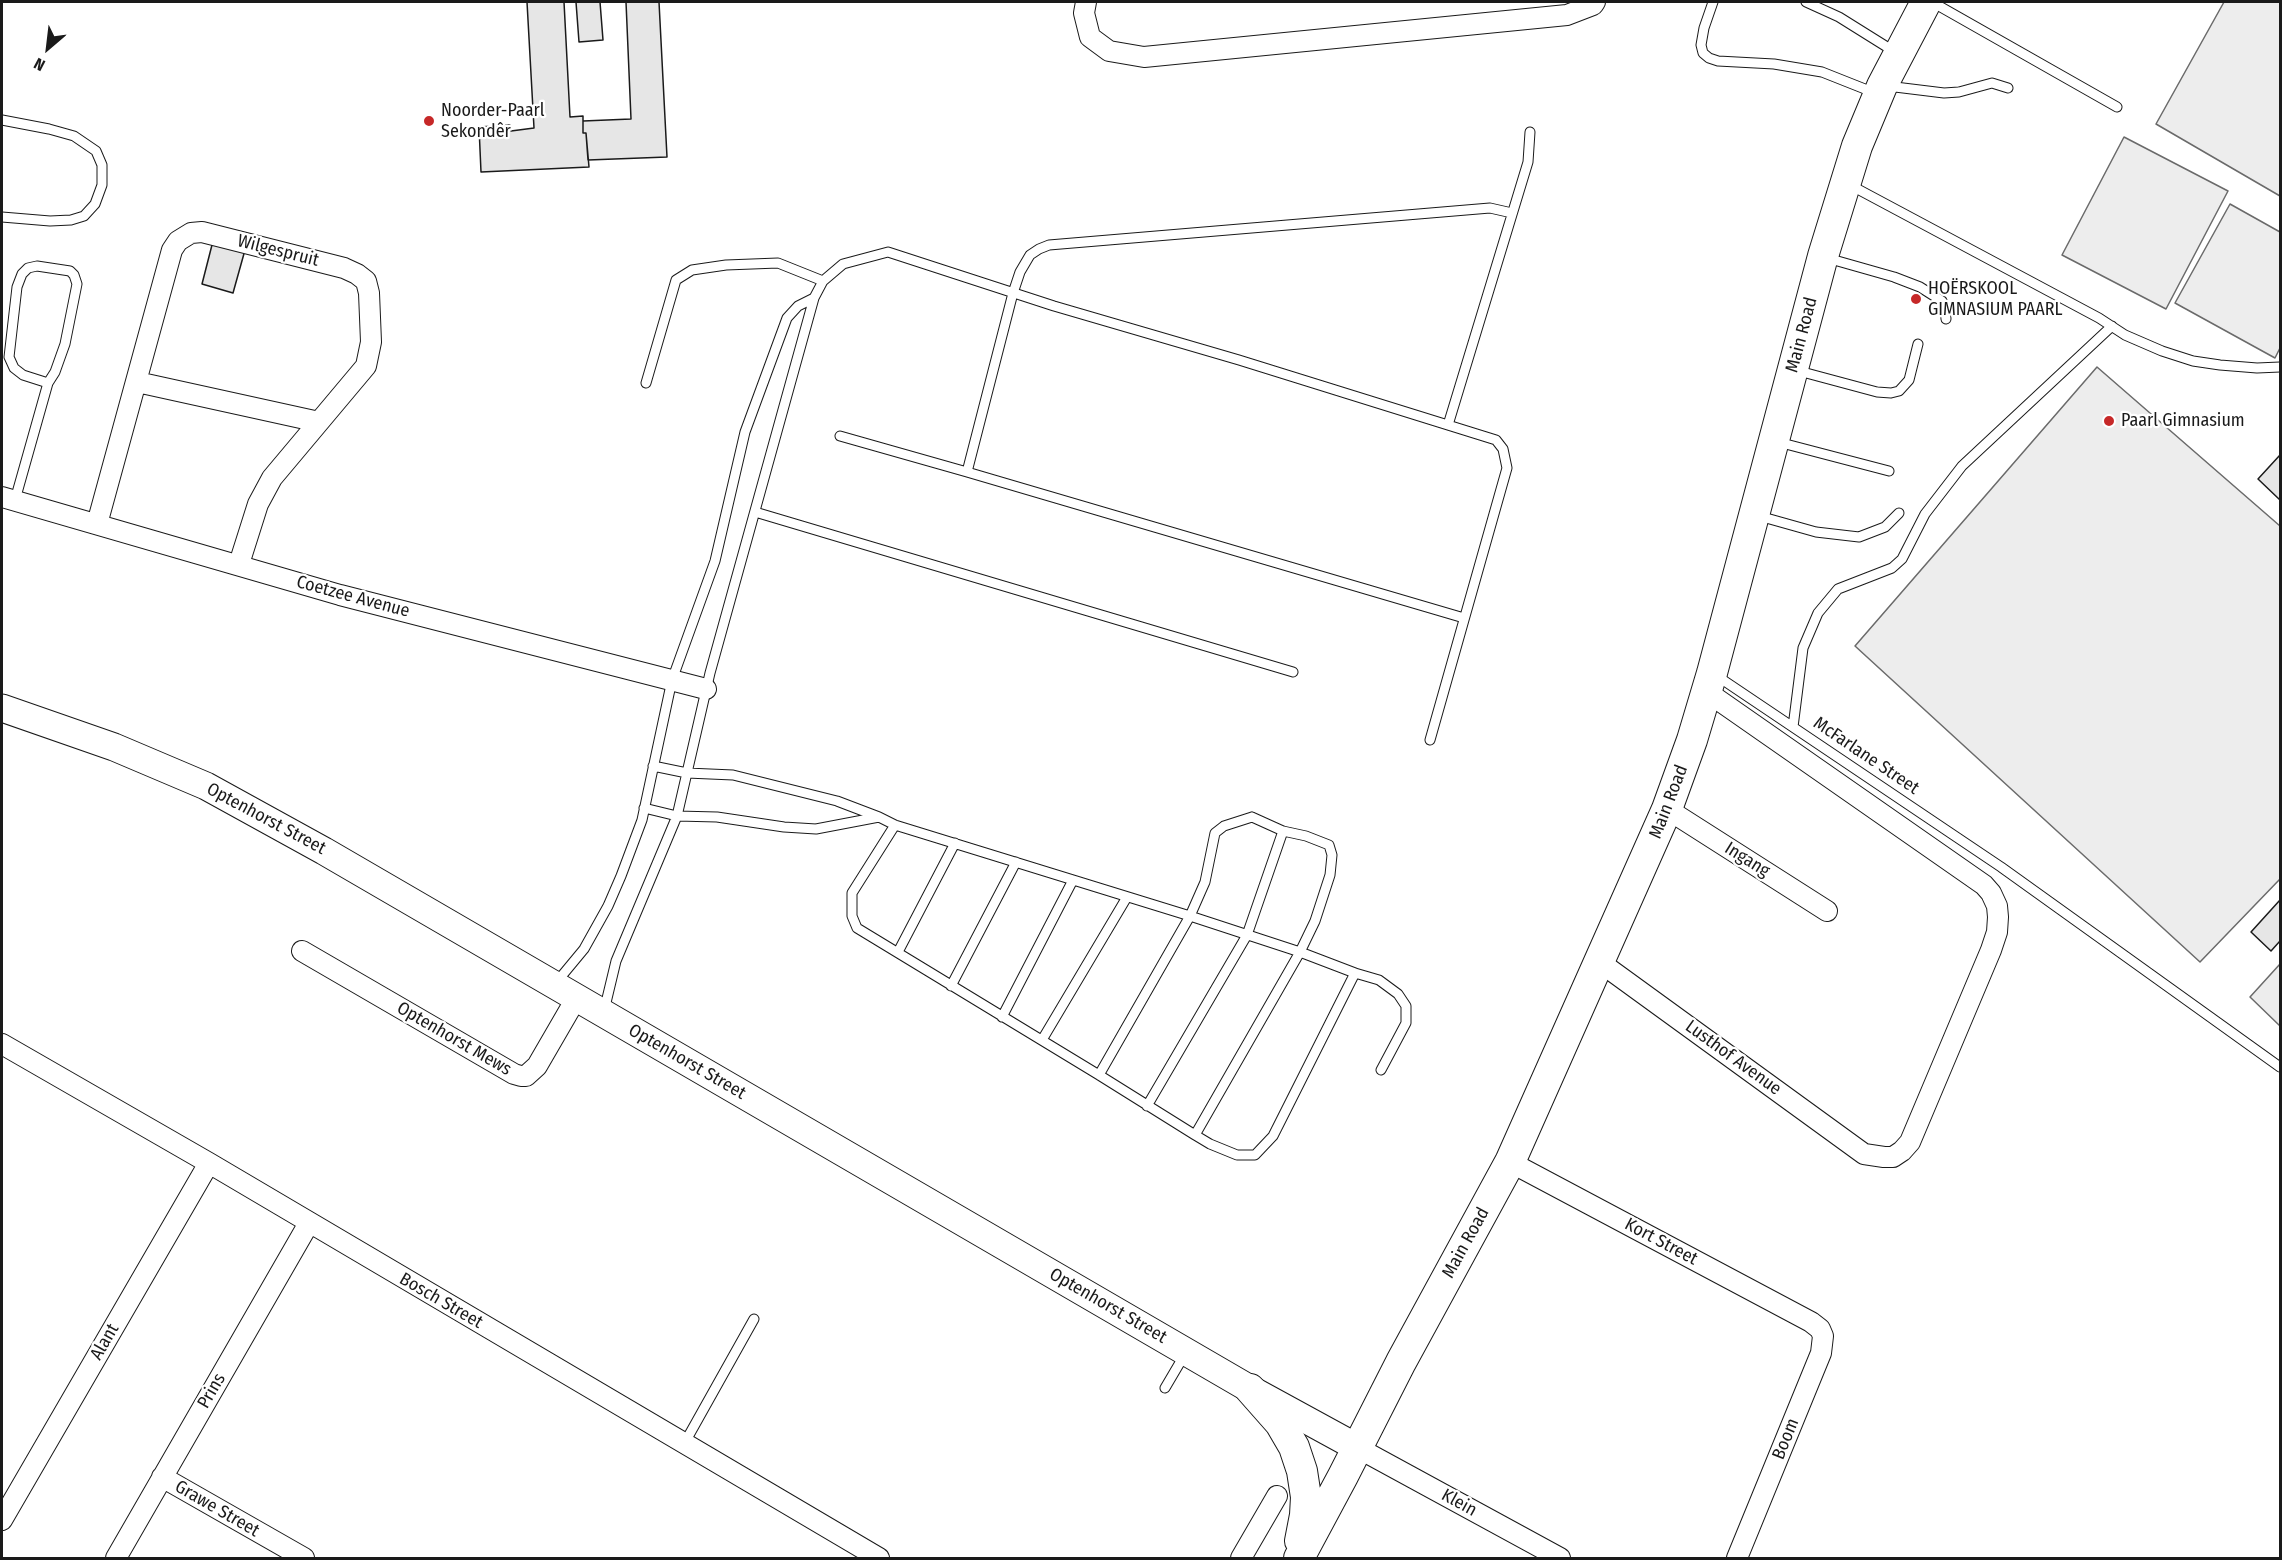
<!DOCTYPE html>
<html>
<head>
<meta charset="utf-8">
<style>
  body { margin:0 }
  #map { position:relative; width:2282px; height:1560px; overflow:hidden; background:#fff; font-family:"Fira Sans Condensed",sans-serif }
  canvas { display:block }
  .frame { position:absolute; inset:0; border:3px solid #1a1a1a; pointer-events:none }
  .north { position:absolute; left:18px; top:18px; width:60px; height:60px; -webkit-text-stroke:4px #fff; paint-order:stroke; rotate:208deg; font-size:16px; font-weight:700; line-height:24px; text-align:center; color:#1a1a1a }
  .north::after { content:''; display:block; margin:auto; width:21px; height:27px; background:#1a1a1a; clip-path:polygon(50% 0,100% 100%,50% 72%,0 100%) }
</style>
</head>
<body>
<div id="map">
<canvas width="2282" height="1560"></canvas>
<div class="frame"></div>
<div class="north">N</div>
</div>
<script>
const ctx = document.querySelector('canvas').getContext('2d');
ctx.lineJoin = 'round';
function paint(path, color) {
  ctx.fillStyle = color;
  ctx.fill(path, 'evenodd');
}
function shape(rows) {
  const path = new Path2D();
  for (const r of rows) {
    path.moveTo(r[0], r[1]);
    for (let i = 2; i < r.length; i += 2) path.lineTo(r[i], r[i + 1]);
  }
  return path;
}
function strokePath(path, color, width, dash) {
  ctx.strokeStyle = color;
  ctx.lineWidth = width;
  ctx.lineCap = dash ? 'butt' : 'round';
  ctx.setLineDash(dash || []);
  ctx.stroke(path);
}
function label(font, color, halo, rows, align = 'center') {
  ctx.font = font + ' "Fira Sans Condensed",sans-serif';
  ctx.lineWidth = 4.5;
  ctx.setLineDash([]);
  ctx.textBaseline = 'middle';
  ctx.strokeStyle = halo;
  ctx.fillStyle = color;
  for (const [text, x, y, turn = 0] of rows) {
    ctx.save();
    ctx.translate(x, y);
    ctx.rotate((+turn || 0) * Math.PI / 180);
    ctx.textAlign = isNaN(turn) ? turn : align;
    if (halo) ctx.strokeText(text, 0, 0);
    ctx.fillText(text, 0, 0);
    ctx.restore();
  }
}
const built = shape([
  [2224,2,2280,2,2280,196,2156,124,2224,2],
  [2124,137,2228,191,2166,309,2062,255,2124,137],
  [2230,204,2280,232,2280,348,2275,358,2175,303,2230,204],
  [2097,367,2280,526,2280,879,2200,962,1855,646,2097,367],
  [2280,964,2280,1026,2250,997,2280,964]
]);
const building = shape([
  [527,2,564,2,570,117,583,116,583,133,586,133,589,167,481,172,479,127,510,125,511,131,534,128,527,2],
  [576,2,600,2,603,40,579,42,576,2],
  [626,2,659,2,667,157,588,160,586,133,583,133,583,121,631,119,626,2],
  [213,241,245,250,233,293,202,284,213,241],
  [2280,455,2280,500,2258,479,2280,455],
  [2280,900,2280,941,2271,951,2251,932,2280,900]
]);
const service = shape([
  [1713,2,1704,28,1701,45,1703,53,1709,58,1718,61,1774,64,1822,72,1875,93],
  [1806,2,1839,17,1895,52],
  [1932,2,2117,107],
  [1887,86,1944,93,1959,92,1992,83,2008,88],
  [2,120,49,129,74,136,96,151,102,165,102,185,95,204,84,216,71,220,50,221,2,217],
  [1850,185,2099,318,2125,335,2162,351,2193,361,2220,365,2257,368,2280,367],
  [1827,258,1894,277,1920,287,1942,301,1945,308,1946,319],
  [1795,370,1877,392,1891,393,1899,391,1909,380,1918,344],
  [646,383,676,280,692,270,726,265,778,263,823,281],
  [1448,425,1528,162,1530,132],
  [840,436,967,472],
  [1778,442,1889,471],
  [15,500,48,383,55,372,65,344,77,284,74,275,70,271,37,266,28,268,22,274,17,287,9,357,14,368,23,375,48,383],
  [755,512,1293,672],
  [1759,516,1816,532,1859,537,1885,527,1899,513],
  [1464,618,967,472,1013,293,1020,272,1030,255,1039,249,1049,245,1490,208,1512,213],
  [1717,676,2001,867,2280,1067],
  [1793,727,1803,648,1818,613,1838,589,1892,568,1902,559,1925,514,1962,466,2112,326],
  [644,808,677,816,717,817,784,827,816,829,879,817,837,801,733,775,687,773,653,766],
  [879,817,895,825,1190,916,1099,1075,857,928,852,916,852,893,895,825],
  [1252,817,1283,831,1306,836,1329,845,1332,855,1330,875,1315,921,1300,952,1190,916,1205,882,1215,833,1224,826,1252,817],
  [898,952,955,843],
  [1355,973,1379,980,1398,994,1406,1006,1406,1023,1381,1070],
  [555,984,584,949,608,906,621,876,642,820,672,680,715,561,745,432,787,318,798,306,814,298],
  [951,986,1016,862],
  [604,1011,616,961,677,816,710,673,814,298,823,281,843,264,888,252,1054,306,1239,360,1496,440,1503,449,1507,468,1430,740],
  [1002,1017,1073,880],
  [1042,1040,1127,897],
  [1099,1075,1195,1135,1300,952,1355,973,1273,1136,1255,1155,1237,1155,1210,1144,1195,1135],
  [1147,1106,1247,935,1283,831],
  [1165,1388,1185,1354],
  [684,1444,754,1319]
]);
const minor = shape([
  [1086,2,1084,13,1090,37,1109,51,1144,57,1567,15,1593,5,1595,2],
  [137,382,319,422],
  [2,497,340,595,706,689],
  [97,524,172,250,178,241,191,233,202,232,344,268,357,274,366,281,369,293,371,342,366,366,272,478,258,504,239,564],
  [1667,809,1827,911],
  [302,951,514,1074,521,1076,526,1076,537,1066,577,997],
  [1601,963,1864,1154,1884,1157,1893,1157,1902,1151,1910,1142,1991,950,1997,932,1998,917,1997,906,1991,893,1984,885,1707,692],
  [2,1044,209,1163,879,1558],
  [1510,1162,1811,1322,1820,1329,1823,1336,1821,1353,1737,1558],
  [1358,1448,1560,1558],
  [162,1477,304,1558],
  [2,1520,209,1163],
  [116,1558,309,1223],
  [1241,1558,1277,1496]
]);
const secondary = shape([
  [2,708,114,747,206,786,324,851,1250,1389,1358,1448]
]);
const primary = shape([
  [1250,1389,1280,1423,1294,1447,1302,1471,1306,1497,1305,1515,1300,1541],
  [1299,1558,1343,1476,1401,1362,1510,1162,1667,809,1692,740,1712,673,1823,256,1857,146,1882,86,1926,2]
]);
const markers = [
  [429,121,6,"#c62828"],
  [1916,299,6,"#c62828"],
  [2109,421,6,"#c62828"]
];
const poiNames = [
  ["Noorder-Paarl",441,111],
  ["Sekondêr",441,132],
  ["HOËRSKOOL",1928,289],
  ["GIMNASIUM PAARL",1928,310],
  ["Paarl Gimnasium",2121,421]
];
const streetNames = [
  ["Wilgespruit",278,251,14],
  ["Main Road",1802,335,-75],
  ["Coetzee Avenue",353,597,15],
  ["McFarlane Street",1866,756,34],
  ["Main Road",1669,802,-69],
  ["Optenhorst Street",266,819,28],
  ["Ingang",1747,860,32],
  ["Optenhorst Mews",454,1039,30],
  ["Lusthof Avenue",1733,1058,36],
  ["Optenhorst Street",687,1062,30],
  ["Kort Street",1661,1242,28],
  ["Main Road",1466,1243,-61],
  ["Bosch Street",441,1301,30],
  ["Optenhorst Street",1108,1306,30],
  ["Alant",105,1342,-60],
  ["Prins",212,1391,-60],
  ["Boom",1786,1439,-68],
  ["Klein",1459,1503,29],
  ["Grawe Street",217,1509,30]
];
paint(built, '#ededed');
strokePath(built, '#6a6a6a', 1.5);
paint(building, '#e6e6e6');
strokePath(building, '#1a1a1a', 1.5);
strokePath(service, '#1a1a1a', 11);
strokePath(minor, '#1a1a1a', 22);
strokePath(secondary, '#1a1a1a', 29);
strokePath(primary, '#1a1a1a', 32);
strokePath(service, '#fff', 9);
strokePath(minor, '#fff', 20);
strokePath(secondary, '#fff', 27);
strokePath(primary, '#fff', 30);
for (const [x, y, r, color] of markers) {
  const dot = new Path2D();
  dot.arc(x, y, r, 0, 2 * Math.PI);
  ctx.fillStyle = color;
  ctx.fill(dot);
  strokePath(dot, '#fff', 2);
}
label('18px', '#1a1a1a', '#fff', poiNames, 'left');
label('18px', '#1a1a1a', '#fff', streetNames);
</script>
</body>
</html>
